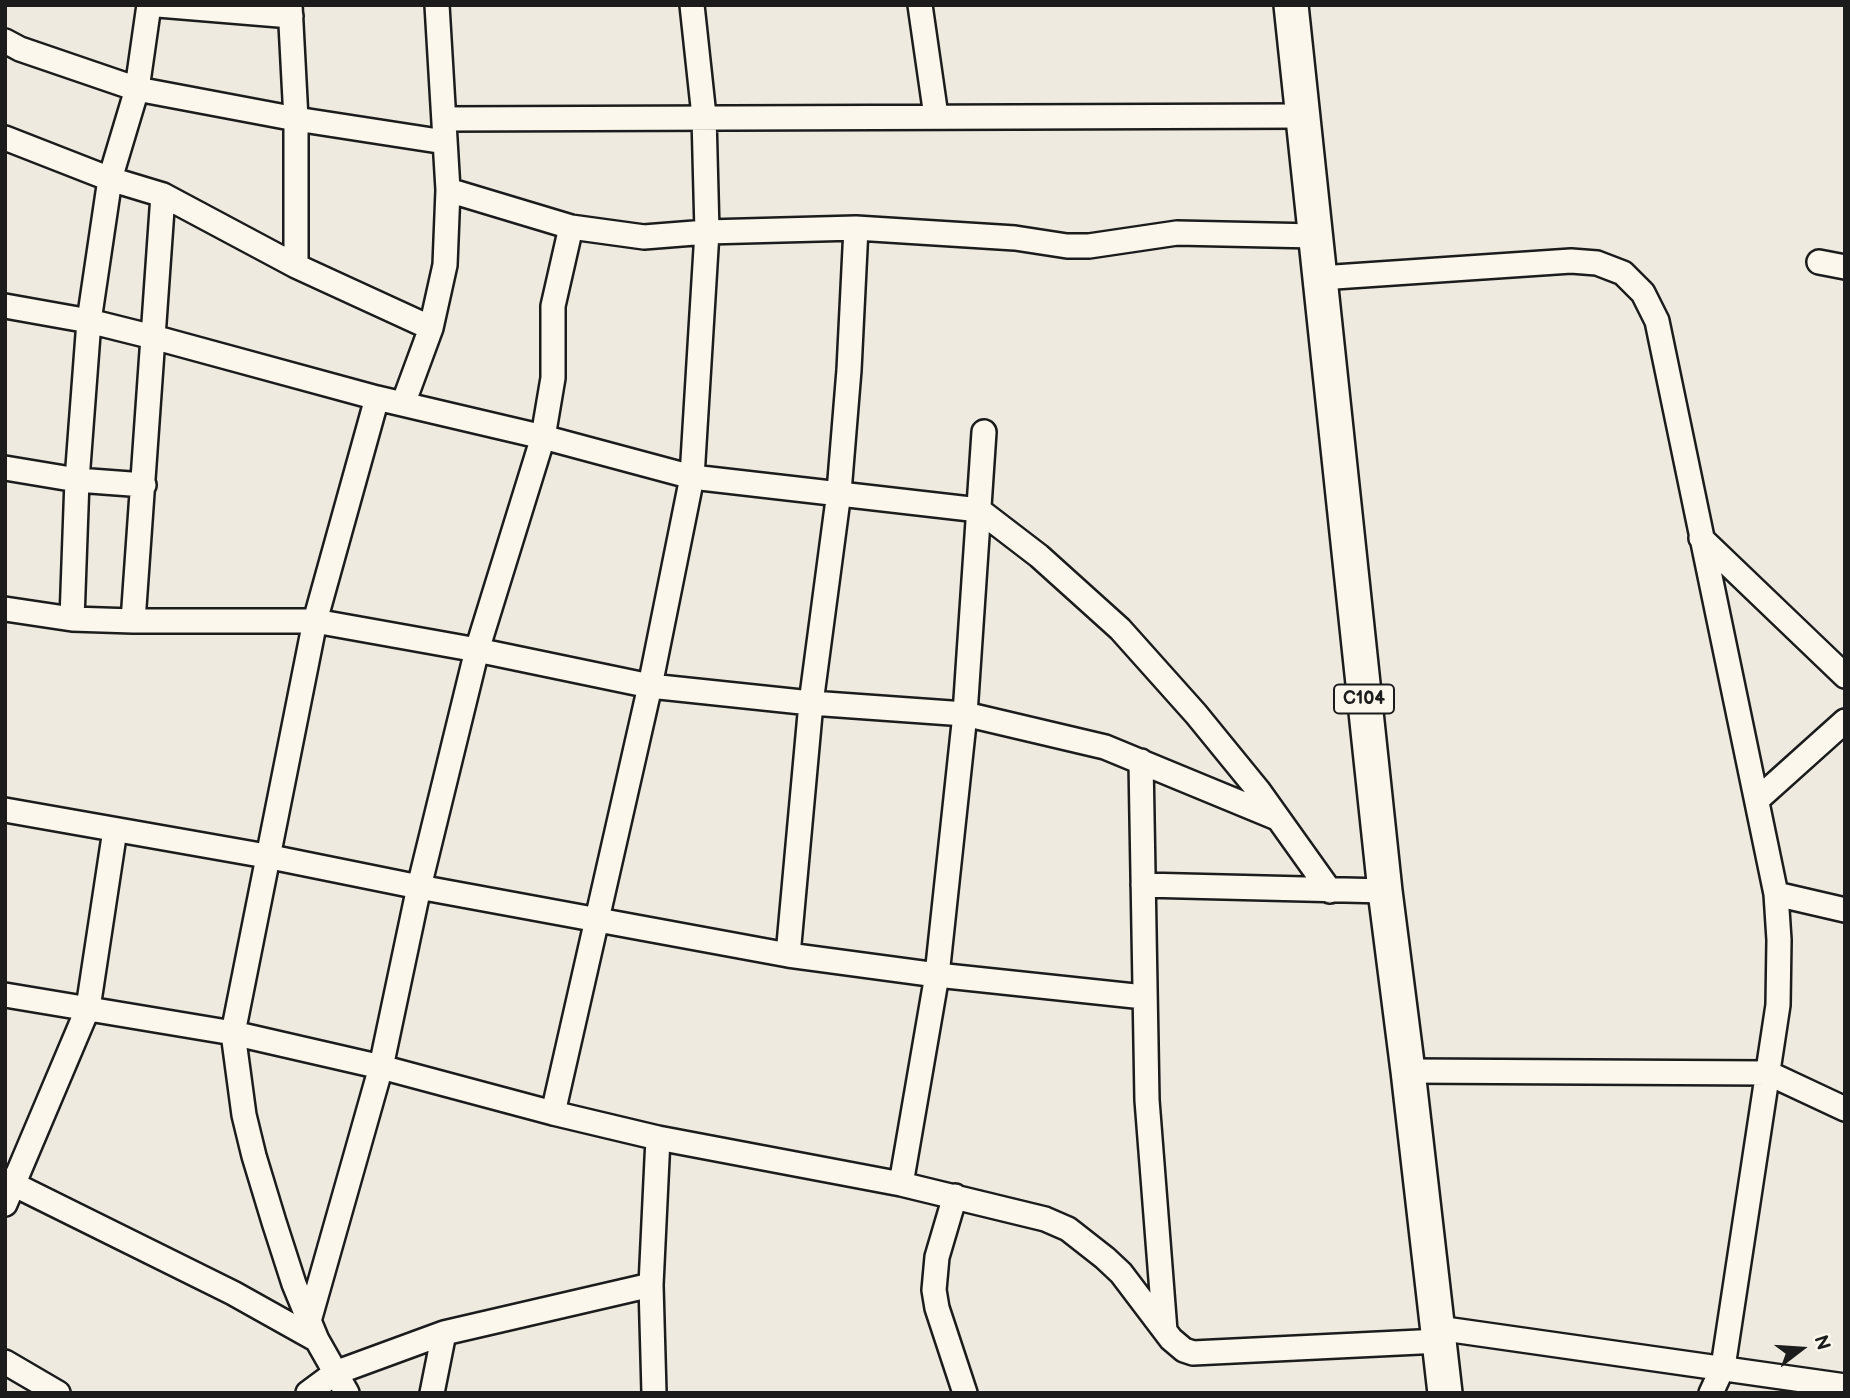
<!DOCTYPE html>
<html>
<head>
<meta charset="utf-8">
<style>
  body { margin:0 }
  #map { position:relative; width:1850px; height:1398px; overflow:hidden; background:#eeeadf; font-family:"Balsamiq Sans",sans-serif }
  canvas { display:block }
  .frame { position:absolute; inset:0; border:7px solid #1c1c1c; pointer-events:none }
  .north { position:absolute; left:1766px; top:1314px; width:70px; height:70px; -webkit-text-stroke:5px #fbf7ec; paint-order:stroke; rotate:73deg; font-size:19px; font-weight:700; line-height:28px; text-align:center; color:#1c1c1c }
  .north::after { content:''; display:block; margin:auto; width:24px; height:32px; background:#1c1c1c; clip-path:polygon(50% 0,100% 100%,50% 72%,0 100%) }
</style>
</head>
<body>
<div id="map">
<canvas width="1850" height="1398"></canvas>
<div class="frame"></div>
<div class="north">N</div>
</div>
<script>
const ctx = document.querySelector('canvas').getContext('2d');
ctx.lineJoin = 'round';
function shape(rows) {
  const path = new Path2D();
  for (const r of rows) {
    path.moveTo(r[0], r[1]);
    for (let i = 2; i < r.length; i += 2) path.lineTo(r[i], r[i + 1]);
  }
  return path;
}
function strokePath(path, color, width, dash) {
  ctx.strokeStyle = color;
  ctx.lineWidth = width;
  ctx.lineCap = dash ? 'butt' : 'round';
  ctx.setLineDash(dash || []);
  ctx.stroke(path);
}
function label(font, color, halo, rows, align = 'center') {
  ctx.font = font + ' "Balsamiq Sans",sans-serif';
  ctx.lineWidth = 7;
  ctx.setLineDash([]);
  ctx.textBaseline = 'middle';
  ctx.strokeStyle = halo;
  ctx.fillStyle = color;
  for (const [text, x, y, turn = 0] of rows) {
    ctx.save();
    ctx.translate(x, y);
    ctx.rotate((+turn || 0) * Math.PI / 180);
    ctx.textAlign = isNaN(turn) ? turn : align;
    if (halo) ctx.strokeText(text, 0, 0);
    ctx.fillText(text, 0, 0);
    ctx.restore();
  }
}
const minor = shape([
  [158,5,291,16],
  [290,5,296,119,296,266,431,328],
  [920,5,936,116],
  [5,41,20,49,137,89,296,119,445,142],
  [444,119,1303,116],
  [5,138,110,179,163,195,296,266],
  [448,190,571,227,644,237,707,232,856,228,1015,238,1067,246,1089,246,1177,233,1316,236],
  [1819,262,1845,267],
  [1320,278,1571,261,1597,263,1623,273,1643,293,1657,321,1776,894,1845,910],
  [5,306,89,321,153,337,377,398,543,437,692,477,979,510,1039,556,1120,629,1196,714,1258,790,1330,891],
  [403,404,431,328,445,265,448,190,437,5],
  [5,468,77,480,144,485],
  [1701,538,1845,676],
  [5,609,72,619,133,621,315,621,477,650,650,686,811,703,965,714,1105,747,1277,818],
  [72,619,77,480,89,321,110,179,137,89,149,5],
  [133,621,163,195],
  [1141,761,1147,1100,1165,1331],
  [1757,800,1845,721],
  [5,810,266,856,419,887,788,955,937,975,1144,997],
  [1143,885,1385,891],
  [788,955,811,703,839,492,849,370,856,228],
  [5,995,233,1033,381,1067,553,1113,658,1138,901,1184,1045,1219,1068,1229,1105,1258,1121,1273,1171,1339,1184,1350,1193,1353,1440,1341],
  [1408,1071,1768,1073,1845,1109],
  [553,1113,650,686,692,477,707,232,704,116,692,5],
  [5,1180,233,1293,317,1340],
  [901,1184,937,975,965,714,984,432],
  [955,1196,937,1257,934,1290,937,1308,965,1393],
  [5,1204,88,1008,115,830],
  [309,1321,381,1067,419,887,477,650,543,437,553,378,553,306,571,227],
  [1438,1328,1845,1386],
  [5,1362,58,1393],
  [308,1393,335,1373,444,1333],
  [347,1393,317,1340,294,1284,274,1222,254,1156,244,1115,233,1033,315,621,377,398],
  [432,1393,444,1333,651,1285],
  [654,1393,651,1285,658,1138],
  [1711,1393,1723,1367,1778,1005,1779,940,1776,894]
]);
const highway = shape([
  [1291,5,1385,891,1408,1071,1445,1393]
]);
const shields = [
  [1364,699,60]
];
const shieldNames = [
  ["C104",1364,699]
];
strokePath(minor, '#1c1c1c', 28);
strokePath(highway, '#1c1c1c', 38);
strokePath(minor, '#fbf7ec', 23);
strokePath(highway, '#fbf7ec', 33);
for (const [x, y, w] of shields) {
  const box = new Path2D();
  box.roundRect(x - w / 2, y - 14.5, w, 29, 5);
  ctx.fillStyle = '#fbf7ec';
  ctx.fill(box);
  strokePath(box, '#1c1c1c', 2);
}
label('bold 18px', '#1c1c1c', null, shieldNames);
</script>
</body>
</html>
